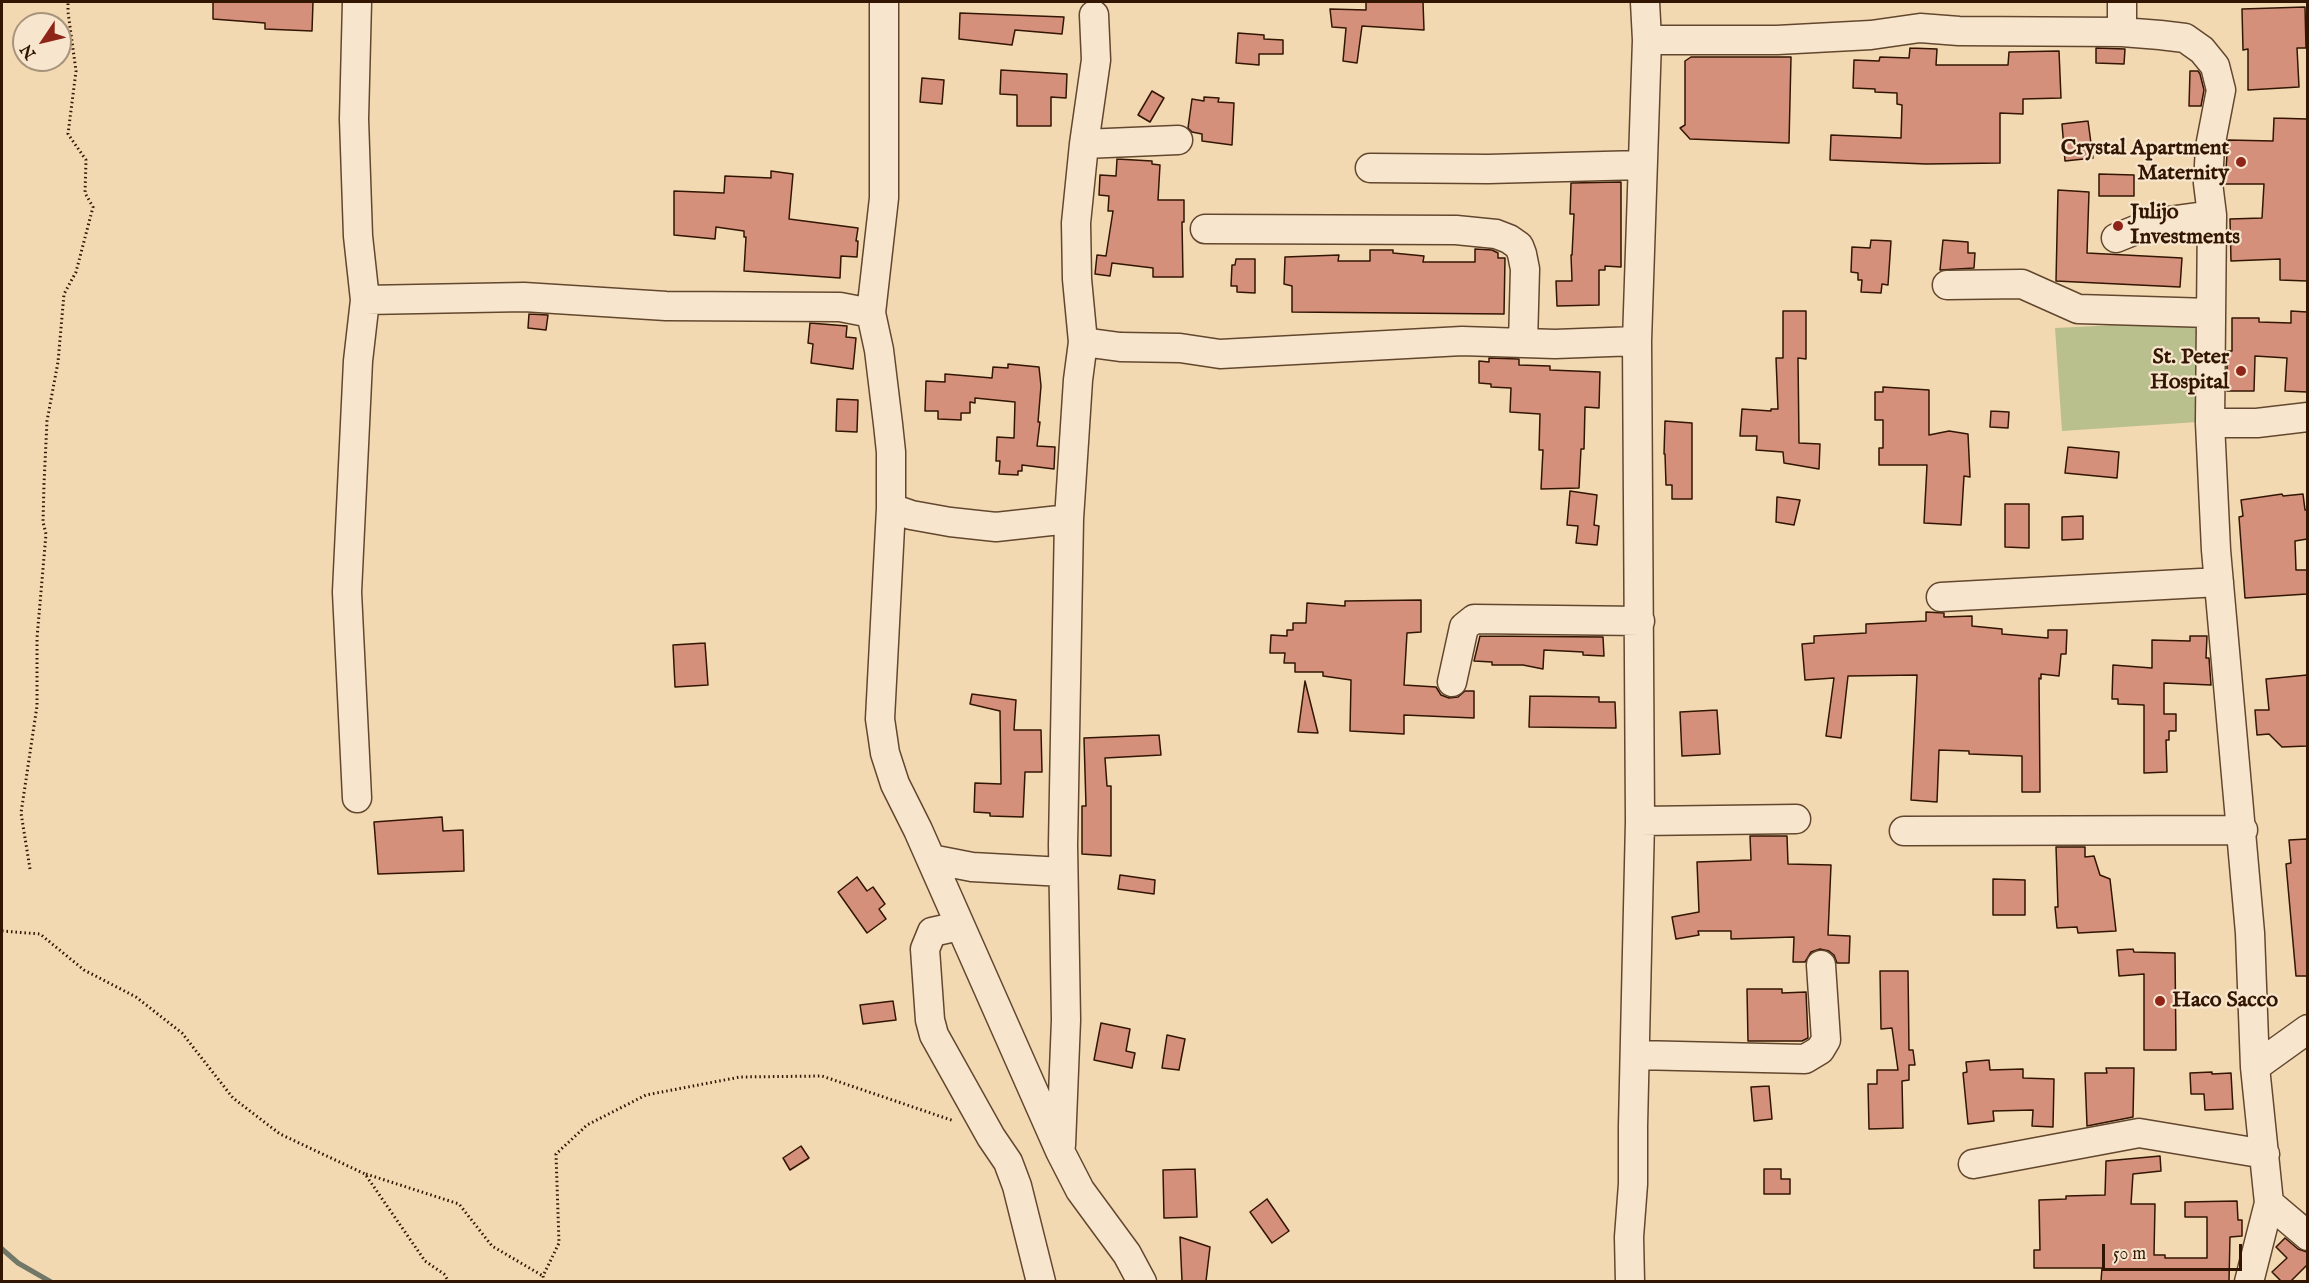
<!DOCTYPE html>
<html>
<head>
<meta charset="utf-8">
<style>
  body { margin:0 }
  #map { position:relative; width:2309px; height:1283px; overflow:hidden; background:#f3d9b2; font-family:"IM FELL English",serif }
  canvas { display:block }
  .frame { position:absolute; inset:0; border:3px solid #321602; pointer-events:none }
  .north { position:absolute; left:12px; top:12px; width:60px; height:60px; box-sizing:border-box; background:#f7e6cd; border:2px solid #a8937c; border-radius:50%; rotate:235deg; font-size:16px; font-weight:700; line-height:24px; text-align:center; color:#321602 }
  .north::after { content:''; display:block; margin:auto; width:21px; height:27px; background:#8f2418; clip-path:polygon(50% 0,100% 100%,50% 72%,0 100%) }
  .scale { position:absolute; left:2102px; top:1244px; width:140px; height:27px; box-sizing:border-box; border:3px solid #321602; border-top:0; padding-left:8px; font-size:18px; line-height:21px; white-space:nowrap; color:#321602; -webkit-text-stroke:4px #f7e6cd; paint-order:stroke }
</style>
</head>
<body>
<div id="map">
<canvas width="2309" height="1283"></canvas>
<div class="frame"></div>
<div class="north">N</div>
<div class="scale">50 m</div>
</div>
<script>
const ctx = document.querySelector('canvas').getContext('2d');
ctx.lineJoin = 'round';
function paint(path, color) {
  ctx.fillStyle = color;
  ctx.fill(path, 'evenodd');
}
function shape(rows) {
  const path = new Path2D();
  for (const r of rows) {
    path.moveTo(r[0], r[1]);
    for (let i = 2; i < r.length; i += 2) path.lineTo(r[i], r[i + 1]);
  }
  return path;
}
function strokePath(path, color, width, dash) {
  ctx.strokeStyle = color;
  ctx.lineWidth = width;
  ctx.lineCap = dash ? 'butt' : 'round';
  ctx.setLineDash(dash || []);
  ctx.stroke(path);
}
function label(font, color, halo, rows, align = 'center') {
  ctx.font = font + ' "IM FELL English",serif';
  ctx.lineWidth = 4.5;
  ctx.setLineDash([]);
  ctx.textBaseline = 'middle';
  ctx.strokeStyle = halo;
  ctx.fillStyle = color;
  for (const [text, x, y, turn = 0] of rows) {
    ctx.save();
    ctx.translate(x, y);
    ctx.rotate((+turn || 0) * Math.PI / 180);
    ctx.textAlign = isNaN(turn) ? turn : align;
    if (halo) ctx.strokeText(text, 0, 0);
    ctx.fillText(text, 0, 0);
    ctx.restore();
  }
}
const green = shape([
  [2197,321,2196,392,2198,422,2062,431,2055,328]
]);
const stream = shape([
  [2,1249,18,1263,51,1282]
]);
const building = shape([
  [213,2,313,2,312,31,265,29,265,23,213,19,213,2],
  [1366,2,1423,2,1424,30,1362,26,1357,63,1343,61,1346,28,1332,27,1330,9,1366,10,1366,2],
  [2305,7,2306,48,2297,48,2299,87,2248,90,2248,49,2243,50,2242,9,2305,7],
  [960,13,1064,17,1062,34,1015,30,1012,45,959,39,960,13],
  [1238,33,1264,35,1264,39,1283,40,1283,54,1259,54,1259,65,1236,63,1238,33],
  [1910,48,1937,49,1936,65,2008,65,2009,52,2059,51,2061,98,2023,99,2023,114,2000,113,2000,163,1926,164,1830,160,1831,135,1901,138,1902,105,1897,104,1897,93,1875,92,1875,89,1853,88,1854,60,1879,61,1880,57,1909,58,1910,48],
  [2096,48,2125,49,2124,64,2096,63,2096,48],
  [1691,57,1791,57,1789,143,1690,139,1680,128,1685,125,1685,61,1691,57],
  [1001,70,1067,74,1066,98,1051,97,1051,126,1017,126,1017,95,1000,94,1001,70],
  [2190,71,2198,71,2200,74,2204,90,2201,106,2189,106,2190,71],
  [922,78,944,80,942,104,920,102,922,78],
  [1152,91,1164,98,1150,122,1138,115,1152,91],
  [1204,97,1219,98,1218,102,1234,103,1232,145,1202,141,1202,134,1192,132,1188,128,1192,99,1204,101,1204,97],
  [2274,118,2307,119,2307,281,2280,280,2280,259,2231,261,2230,219,2262,218,2264,184,2225,184,2228,140,2273,141,2274,118],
  [2088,121,2093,158,2065,161,2062,124,2088,121],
  [1117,159,1152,161,1152,164,1160,165,1158,200,1184,200,1184,222,1182,222,1183,277,1153,277,1153,268,1112,263,1110,276,1095,274,1097,255,1106,256,1113,211,1108,211,1109,196,1099,195,1100,175,1116,176,1117,159],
  [771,171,793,174,789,219,858,228,856,241,858,241,857,257,841,256,840,278,744,271,746,237,744,237,744,231,716,227,715,239,674,235,674,191,724,193,725,176,771,178,771,171],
  [2099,174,2134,175,2134,196,2099,196,2099,174],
  [1621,182,1621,267,1605,266,1605,270,1599,270,1599,305,1557,306,1556,281,1572,281,1571,255,1572,255,1574,214,1570,214,1571,183,1621,182],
  [2058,190,2089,192,2087,253,2182,258,2180,287,2056,281,2058,190],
  [1871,240,1891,241,1888,285,1882,284,1881,293,1861,292,1862,280,1858,280,1858,273,1851,272,1852,247,1870,248,1871,240],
  [1943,240,1968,242,1968,253,1975,253,1974,268,1940,270,1943,240],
  [1475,249,1492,250,1498,253,1498,258,1505,258,1504,314,1292,312,1292,286,1284,284,1285,257,1339,255,1338,261,1370,261,1370,250,1393,250,1393,253,1424,256,1423,262,1475,262,1475,249],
  [1236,259,1255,259,1255,293,1237,292,1237,286,1231,286,1232,265,1235,265,1236,259],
  [1783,311,1806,311,1806,359,1798,358,1799,443,1820,444,1819,469,1784,463,1783,452,1756,450,1757,436,1740,436,1742,409,1771,411,1771,409,1778,409,1776,358,1783,358,1783,311],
  [2291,311,2307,312,2307,392,2285,391,2287,358,2255,356,2254,391,2227,391,2227,351,2232,351,2232,318,2259,318,2259,322,2291,323,2291,311],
  [529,314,548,315,546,330,528,328,529,314],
  [810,323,847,326,846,337,856,338,853,369,811,363,813,344,808,343,810,323],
  [1489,358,1519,359,1519,365,1550,366,1550,370,1600,372,1599,408,1585,407,1584,449,1581,449,1579,488,1541,489,1543,450,1539,450,1540,414,1510,412,1511,388,1491,387,1491,384,1479,383,1479,361,1489,362,1489,358],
  [1008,364,1039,367,1041,386,1038,422,1040,422,1037,446,1055,447,1054,469,1022,465,1022,471,1018,471,1018,475,999,474,1000,461,996,461,997,437,1014,438,1015,402,975,398,975,403,970,402,970,413,961,413,961,420,938,419,938,411,925,411,926,381,945,382,945,374,992,378,993,367,1008,368,1008,364],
  [1883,387,1929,390,1929,435,1949,431,1968,434,1970,477,1964,476,1961,525,1924,523,1927,465,1879,465,1879,448,1883,448,1883,420,1875,420,1875,392,1883,392,1883,387],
  [837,399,858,400,857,432,836,431,837,399],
  [1991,411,2009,412,2008,428,1990,427,1991,411],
  [1665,421,1692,423,1692,499,1672,499,1672,485,1666,485,1665,454,1664,454,1665,421],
  [2068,447,2119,452,2117,478,2065,473,2068,447],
  [1570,491,1597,495,1594,525,1599,526,1597,545,1576,543,1578,526,1567,525,1570,491],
  [2282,494,2283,496,2303,494,2305,510,2307,510,2307,539,2295,541,2296,570,2307,570,2307,594,2245,598,2239,517,2243,516,2241,500,2282,494],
  [1777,497,1800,500,1794,525,1776,522,1777,497],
  [2005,504,2029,504,2029,548,2005,547,2005,504],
  [2083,516,2083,539,2062,540,2062,517,2083,516],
  [1421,600,1421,632,1407,633,1404,685,1436,687,1441,695,1449,698,1458,697,1465,691,1474,691,1474,718,1404,715,1404,734,1350,731,1351,680,1323,676,1323,672,1295,672,1295,663,1284,663,1285,653,1270,653,1271,635,1287,636,1287,630,1293,630,1293,623,1306,623,1307,603,1345,606,1345,601,1421,600],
  [1926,612,1944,613,1944,617,1972,616,1972,626,2002,629,2002,634,2048,638,2048,630,2067,630,2066,654,2061,654,2059,676,2041,674,2041,679,2039,678,2040,792,2022,792,2022,756,1969,754,1969,751,1939,750,1937,802,1911,800,1917,675,1848,676,1841,738,1826,736,1834,678,1805,680,1802,644,1814,643,1814,636,1866,633,1866,624,1926,621,1926,612],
  [1480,636,1603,637,1604,656,1583,655,1583,652,1544,650,1543,669,1523,665,1492,665,1492,662,1474,661,1480,636],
  [2190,636,2207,636,2206,658,2209,658,2211,685,2164,683,2164,714,2176,714,2176,731,2169,731,2169,740,2166,740,2167,772,2144,773,2144,705,2118,704,2118,699,2112,699,2113,665,2152,668,2152,640,2190,641,2190,636],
  [705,643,708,685,675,687,673,645,705,643],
  [2307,675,2307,746,2282,747,2269,734,2257,735,2255,710,2269,710,2266,679,2307,675],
  [1305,681,1318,733,1298,732,1305,681],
  [972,694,1016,700,1014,730,1041,730,1042,772,1025,772,1023,817,990,816,990,813,974,812,975,783,1001,784,1000,711,970,704,972,694],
  [1530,696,1599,697,1599,702,1615,702,1616,728,1529,727,1530,696],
  [1717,710,1720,754,1682,756,1680,712,1717,710],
  [1159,735,1161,755,1105,758,1107,786,1111,786,1111,856,1082,854,1082,806,1086,806,1084,738,1159,735],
  [442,817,443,831,463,830,464,871,378,874,374,822,442,817],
  [1750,836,1787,836,1788,864,1831,865,1828,935,1850,936,1849,963,1837,963,1834,955,1829,951,1820,949,1811,952,1805,962,1793,962,1794,937,1731,939,1731,931,1698,931,1699,935,1676,939,1672,917,1699,912,1697,862,1751,860,1750,836],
  [2307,839,2307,976,2296,976,2286,864,2291,863,2289,840,2307,839],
  [2056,847,2085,847,2085,857,2094,856,2100,875,2110,879,2116,931,2078,933,2077,927,2057,928,2055,907,2058,907,2056,847],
  [1120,875,1155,880,1154,894,1118,889,1120,875],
  [857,877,867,891,873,887,885,904,879,909,886,919,867,933,838,892,857,877],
  [1993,879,2025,880,2025,915,1993,915,1993,879],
  [2133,949,2134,952,2175,953,2176,1050,2144,1050,2144,974,2119,976,2117,950,2133,949],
  [1880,971,1908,971,1909,1050,1913,1050,1915,1065,1909,1065,1909,1080,1902,1081,1903,1128,1869,1129,1868,1084,1877,1084,1877,1070,1898,1070,1892,1028,1881,1029,1880,971],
  [1747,989,1782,989,1782,993,1806,992,1808,1038,1802,1041,1748,1041,1747,989],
  [893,1001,896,1020,863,1024,860,1005,893,1001],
  [1101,1023,1130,1029,1126,1051,1135,1053,1132,1068,1094,1060,1101,1023],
  [1167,1035,1185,1039,1179,1070,1162,1068,1167,1035],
  [1989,1060,1990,1070,2023,1069,2023,1078,2054,1079,2053,1127,2032,1126,2033,1110,1993,1111,1994,1121,1968,1124,1963,1073,1967,1072,1966,1062,1989,1060],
  [2106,1068,2134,1068,2133,1117,2087,1126,2085,1073,2107,1073,2106,1068],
  [2212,1072,2212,1074,2231,1073,2233,1109,2205,1110,2204,1094,2191,1094,2190,1073,2212,1072],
  [1769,1086,1772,1119,1754,1121,1751,1087,1769,1086],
  [801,1146,809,1158,790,1170,783,1158,801,1146],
  [2160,1156,2161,1171,2133,1174,2131,1204,2155,1204,2154,1255,2165,1255,2165,1258,2207,1258,2207,1217,2185,1217,2185,1202,2237,1201,2238,1220,2242,1220,2242,1236,2230,1237,2229,1281,2101,1281,2102,1268,2034,1268,2034,1250,2040,1250,2039,1200,2066,1199,2066,1196,2105,1195,2106,1161,2160,1156],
  [1195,1169,1197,1217,1164,1218,1163,1170,1195,1169],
  [1764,1169,1781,1169,1781,1179,1790,1179,1790,1194,1764,1194,1764,1169],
  [1267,1199,1289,1231,1272,1243,1250,1212,1267,1199],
  [1180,1237,1210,1247,1206,1281,1182,1281,1180,1237],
  [2285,1238,2298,1249,2307,1252,2307,1265,2291,1281,2281,1281,2272,1272,2287,1258,2276,1247,2285,1238]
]);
const path = shape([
  [30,869,21,813,37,706,37,638,46,534,43,522,44,484,47,421,58,362,64,294,76,272,93,207,85,193,86,160,68,134,76,71,68,12,68,2],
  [2,931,40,934,84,970,136,997,182,1033,233,1098,280,1134,365,1174,425,1261,444,1274,449,1282],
  [366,1174,459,1204,492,1246,543,1276],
  [544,1282,543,1276,559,1243,556,1154,587,1125,646,1095,740,1077,822,1076,954,1121]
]);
const minor = shape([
  [357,2,354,119,358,236,365,300],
  [1094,15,1096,60,1084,144,1076,223,1077,279,1083,342,1120,347,1180,348,1220,354,1462,341,1555,344,1637,341],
  [2122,32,2122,2],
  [1647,40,1777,40,1871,35,1920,28,1959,31,2122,32,2160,35,2185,38,2202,50,2215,66,2221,90,2210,147,2208,183,2212,215,2210,423],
  [1084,144,1178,140],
  [1370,168,1488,169,1642,165],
  [1205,229,1456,230,1496,234,1509,239,1519,246,1522,254,1525,269,1523,343],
  [2116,238,2143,227,2168,221,2212,215],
  [1947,285,2022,284,2078,309,2210,313],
  [871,313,884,198,884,2],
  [2308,417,2257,423,2210,423,2216,550,2250,933,2255,1067,2269,1203,2308,1236],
  [891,508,880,719,885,753,895,784,918,830,1060,1151,1080,1190,1127,1254,1142,1282],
  [1941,597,2219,582],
  [1452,682,1464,627,1474,619,1640,621],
  [357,798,347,592,358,361,365,300,524,297,666,306,840,307,871,313,879,350,888,424,891,452,891,508,911,515,950,522,996,527,1069,519,1078,380,1083,342],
  [1640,821,1796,819],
  [1904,831,2243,830],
  [931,859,972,867,1063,872],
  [959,926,932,932,925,949,930,1020,934,1035,991,1137,1008,1162,1017,1186,1041,1282],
  [1636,1055,1805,1059,1820,1050,1826,1040,1821,965],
  [2255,1067,2308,1029],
  [1061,1145,1066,1020,1063,845,1069,519],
  [1973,1164,2139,1133,2265,1154],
  [1630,1282,1629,1237,1633,1184,1633,1126,1640,821,1637,341,1647,40,1645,2],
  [2249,1282,2269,1203]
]);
const markers = [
  [2241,162,6,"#8f2418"],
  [2118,226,6,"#8f2418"],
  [2241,371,6,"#8f2418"],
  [2160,1001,6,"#8f2418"]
];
const poiNames = [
  ["Crystal Apartment",2229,149],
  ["Maternity",2229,174],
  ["Julijo",2130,213,"left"],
  ["Investments",2130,238,"left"],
  ["St. Peter",2229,358],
  ["Hospital",2229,383],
  ["Haco Sacco",2172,1001,"left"]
];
paint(green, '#b9c08e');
strokePath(stream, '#717867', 5);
paint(building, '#d5907c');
strokePath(building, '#321602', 1.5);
strokePath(minor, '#62472e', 31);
strokePath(path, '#321602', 3, [1.5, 3]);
strokePath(minor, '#f7e6cd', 28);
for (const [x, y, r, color] of markers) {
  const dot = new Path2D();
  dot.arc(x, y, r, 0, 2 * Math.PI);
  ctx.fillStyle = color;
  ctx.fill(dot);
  strokePath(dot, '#f7e6cd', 2);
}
label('bold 22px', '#321602', '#f7e6cd', poiNames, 'right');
</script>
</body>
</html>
